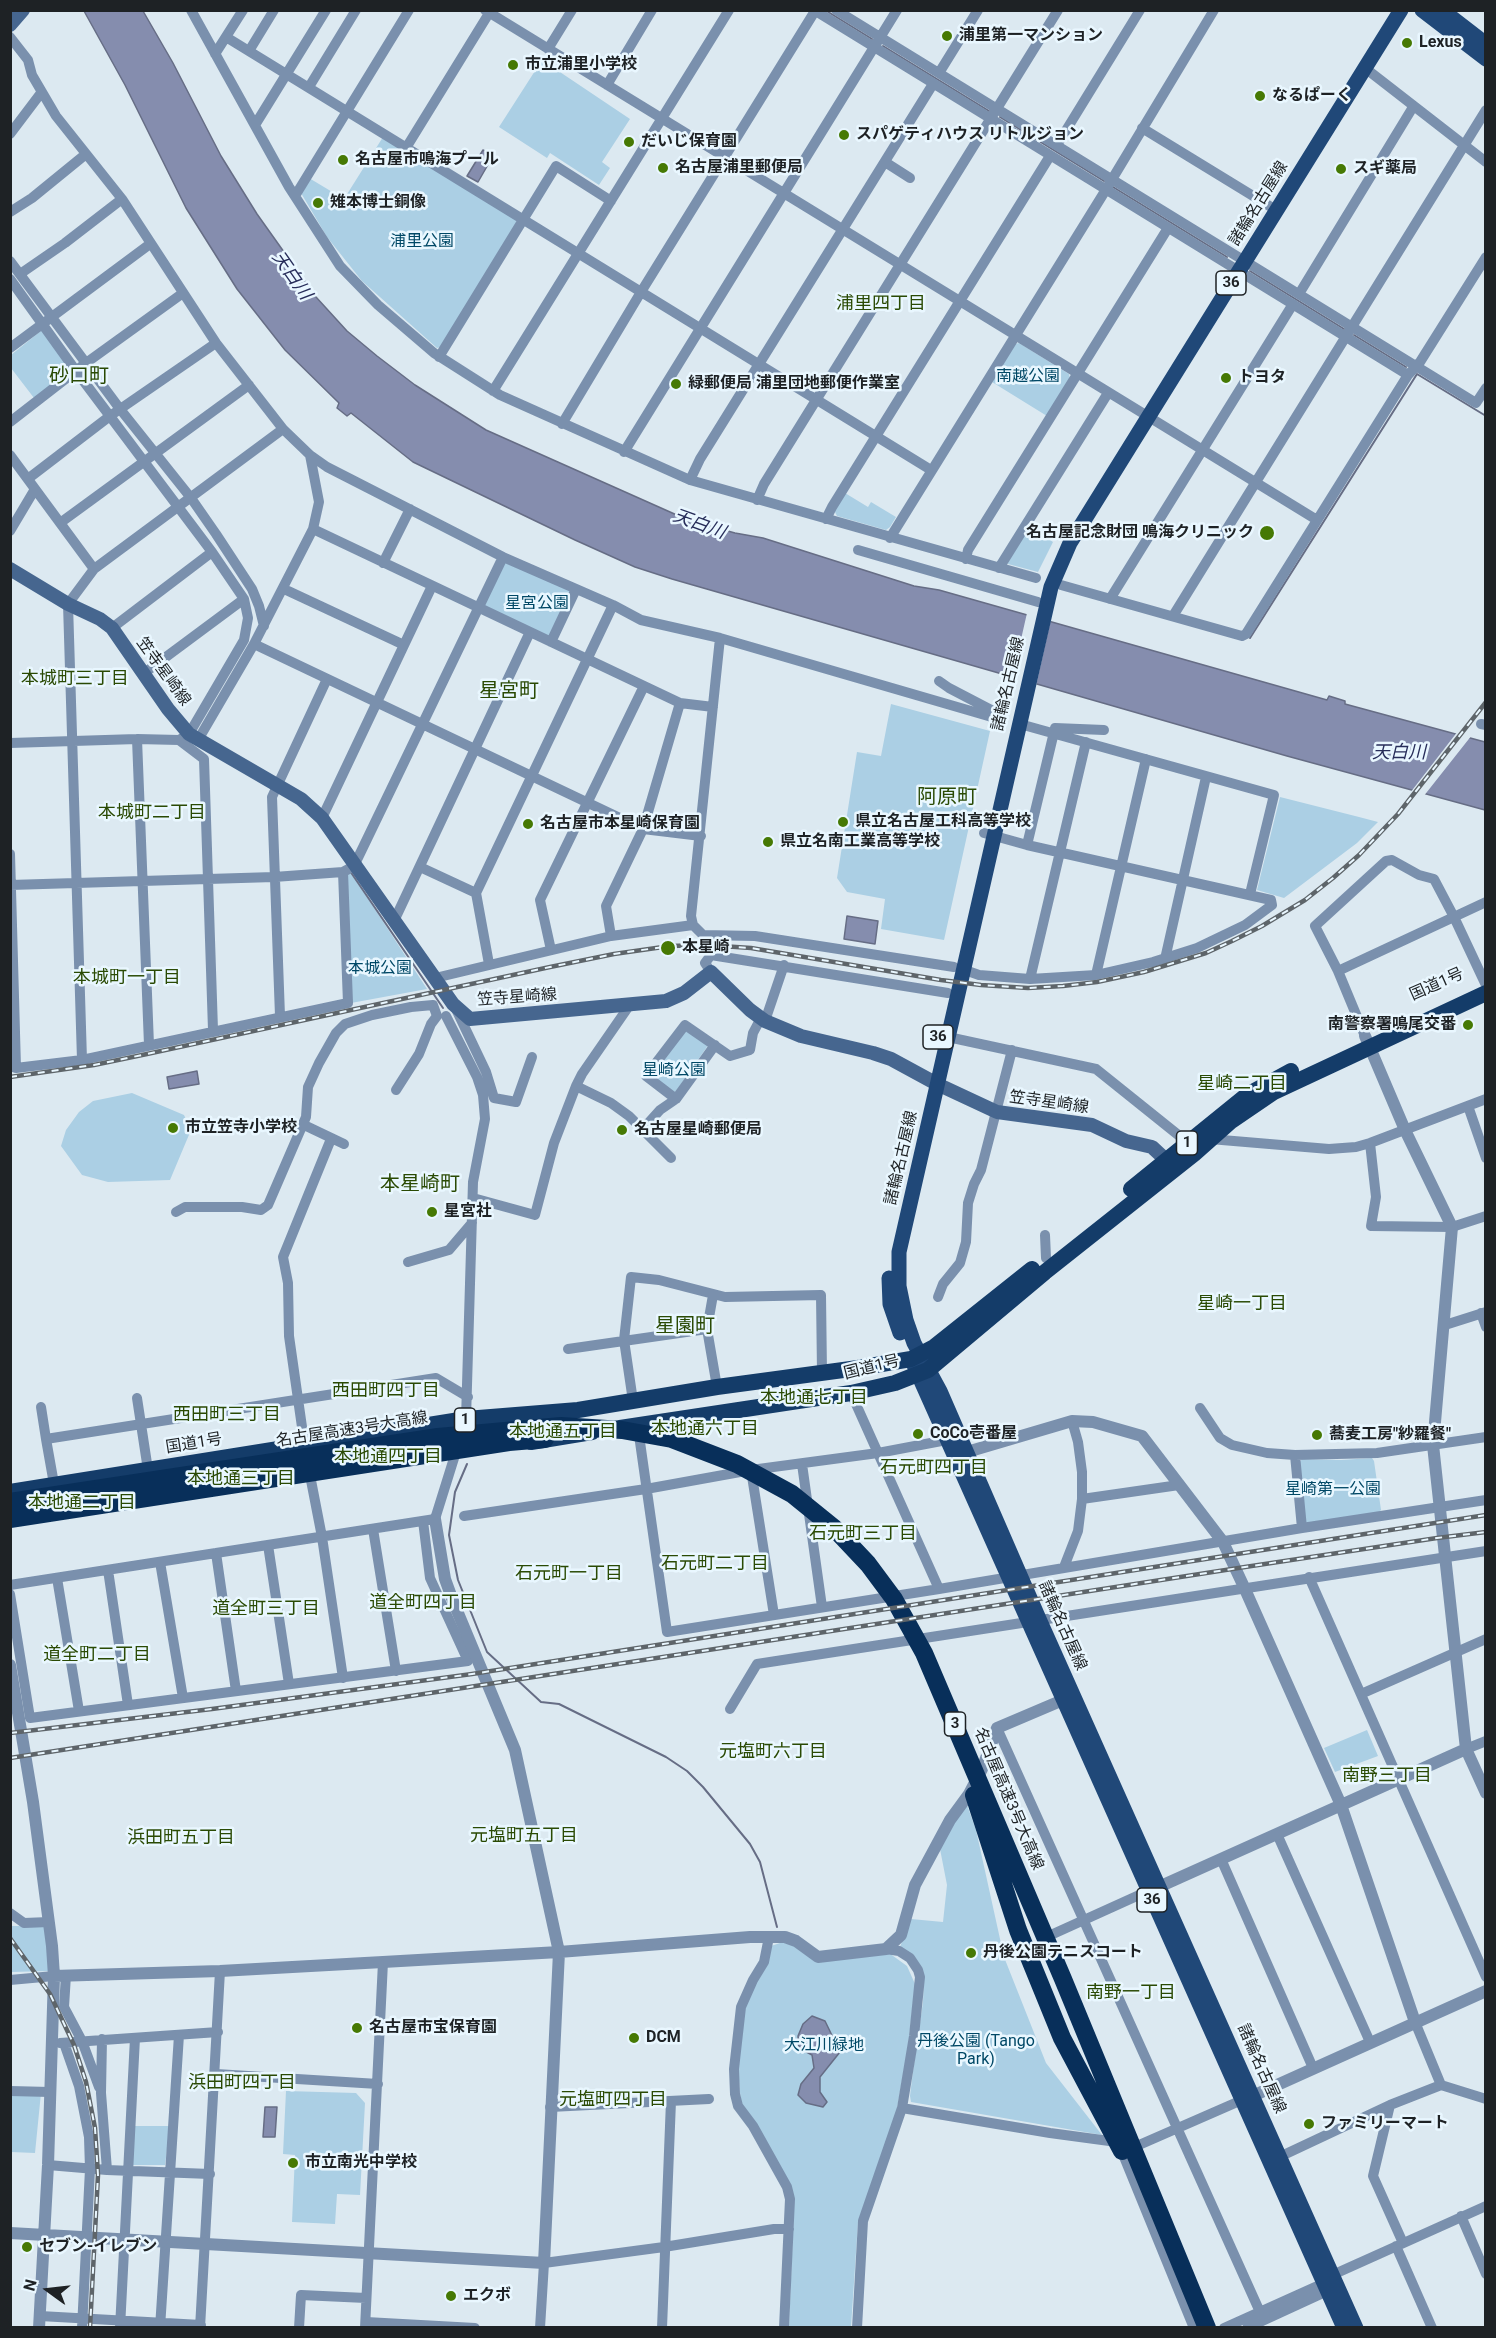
<!DOCTYPE html>
<html>
<head>
<meta charset="utf-8">
<style>
  body { margin:0 }
  #map { position:relative; width:1496px; height:2338px; overflow:hidden; background:#dce9f1; font-family:Roboto,sans-serif }
  canvas { display:block }
  .frame { position:absolute; inset:0; border:12px solid #1e2225; pointer-events:none }
  .north { position:absolute; left:18px; top:2260px; width:60px; height:60px; -webkit-text-stroke:4px #e9f7ff; paint-order:stroke; rotate:285deg; font-size:16px; font-weight:700; line-height:24px; text-align:center; color:#1e2225 }
  .north::after { content:''; display:block; margin:auto; width:21px; height:27px; background:#1e2225; clip-path:polygon(50% 0,100% 100%,50% 72%,0 100%) }
</style>
</head>
<body>
<div id="map">
<canvas width="1496" height="2338"></canvas>
<div class="frame"></div>
<div class="north">N</div>
</div>
<script>
const ctx = document.querySelector('canvas').getContext('2d');
ctx.lineJoin = 'round';
function paint(path, color) {
  ctx.fillStyle = color;
  ctx.fill(path, 'evenodd');
}
function shape(rows) {
  const path = new Path2D();
  for (const r of rows) {
    path.moveTo(r[0], r[1]);
    for (let i = 2; i < r.length; i += 2) path.lineTo(r[i], r[i + 1]);
  }
  return path;
}
function strokePath(path, color, width, dash) {
  ctx.strokeStyle = color;
  ctx.lineWidth = width;
  ctx.lineCap = dash ? 'butt' : 'round';
  ctx.setLineDash(dash || []);
  ctx.stroke(path);
}
function label(font, color, halo, rows, align = 'center') {
  ctx.font = font + ' Roboto,"Noto Sans JP",sans-serif';
  ctx.lineWidth = 5;
  ctx.setLineDash([]);
  ctx.textBaseline = 'middle';
  ctx.strokeStyle = halo;
  ctx.fillStyle = color;
  for (const [text, x, y, turn = 0] of rows) {
    ctx.save();
    ctx.translate(x, y);
    ctx.rotate((+turn || 0) * Math.PI / 180);
    ctx.textAlign = isNaN(turn) ? turn : align;
    if (halo) ctx.strokeText(text, 0, 0);
    ctx.fillText(text, 0, 0);
    ctx.restore();
  }
}
const green = shape([
  [542,60,630,119,602,162,610,168,599,185,550,153,547,158,499,127],
  [383,137,516,219,517,223,441,347,437,348,362,281,327,237,301,193,309,178,344,199],
  [42,330,70,370,34,398,11,368,11,355],
  [1019,343,1069,374,1070,379,1047,416,992,382,1015,344],
  [845,493,868,507,871,502,896,517,890,527,886,530,837,516,834,510],
  [1027,525,1053,542,1038,572,1008,564,1007,561],
  [503,557,576,589,551,642,478,608],
  [891,704,990,731,944,940,881,929,885,899,847,892,837,878,857,752,881,756],
  [1280,797,1359,817,1378,822,1357,843,1284,898,1257,890],
  [350,871,427,989,351,1003,347,874],
  [684,1030,709,1044,674,1094,651,1078],
  [132,1093,184,1115,191,1130,170,1180,108,1182,82,1175,61,1146,66,1130,79,1112,93,1101],
  [1372,1458,1374,1461,1381,1510,1377,1514,1306,1524,1299,1463,1302,1459,1341,1460],
  [1367,1730,1378,1756,1335,1772,1324,1748],
  [967,1805,976,1830,1004,1957,1046,2063,1102,2135,911,2102,910,2096,913,2071,923,2002,924,1975,900,1947,911,1919,943,1922,947,1885,940,1849,957,1816],
  [10,1926,44,1926,50,1971,11,1972],
  [783,1942,792,1943,817,1962,889,1953,907,1966,915,1984,908,2047,896,2114,858,2222,851,2327,789,2327,794,2206,741,2104,738,2069,744,2009,771,1946],
  [286,2091,356,2093,365,2103,360,2195,337,2194,335,2224,292,2222,295,2155,283,2154],
  [10,2092,41,2093,35,2153,11,2152],
  [134,2126,170,2126,165,2165,132,2165]
]);
const water = shape([
  [84,11,143,11,173,63,221,156,257,214,316,297,347,331,377,356,415,385,486,430,688,520,735,533,763,538,914,586,939,590,1327,700,1329,696,1345,701,1345,704,1485,742,1485,810,1287,756,672,579,635,567,575,540,413,462,351,413,347,416,337,408,339,403,285,350,237,289,186,208,125,85,84,11],
  [483,150,493,156,478,182,467,176,483,150],
  [847,916,878,921,875,944,844,939,847,916],
  [197,1071,199,1084,169,1089,167,1077,197,1071],
  [812,2016,825,2021,840,2052,820,2077,820,2092,827,2102,823,2107,806,2103,798,2095,801,2084,814,2068,812,2055,799,2048,798,2036,803,2024,812,2016],
  [265,2107,277,2107,275,2137,263,2137,265,2107]
]);
const pier = shape([
  [1027,613,1051,619,1036,686,1012,679],
  [1458,731,1472,735,1423,797,1410,793]
]);
const stream = shape([
  [825,10,872,39],
  [883,46,989,111],
  [1000,117,1104,181],
  [1113,187,1227,257],
  [1250,271,1344,329],
  [1354,335,1406,367],
  [1417,374,1486,416],
  [1250,638,1417,374],
  [350,871,443,1008],
  [467,1464,455,1492,449,1535,458,1580,487,1652,541,1702,559,1704,666,1757,687,1771,703,1787,750,1844,760,1862,777,1927]
]);
const minor = shape([
  [191,10,289,187,340,266,378,305,434,353,500,395,690,480,1036,578],
  [485,10,1317,520],
  [814,10,1408,375],
  [836,10,1476,403,1486,388],
  [10,37,28,60,32,75,56,116,122,199,216,343,283,429,310,455,327,467,503,557,613,605,641,620,720,638,1002,720],
  [226,37,931,470],
  [548,49,572,10],
  [249,51,274,10],
  [215,54,243,10],
  [1365,68,1486,162],
  [939,73,978,10],
  [607,85,652,10],
  [309,87,356,10],
  [255,125,326,10],
  [1142,128,1276,210],
  [10,134,41,93],
  [1057,145,1140,10],
  [406,148,491,10],
  [885,162,910,178],
  [295,196,409,10],
  [10,212,32,198,86,154],
  [10,261,120,409,191,498,216,534,252,589,259,606,264,626],
  [20,274,65,243,122,199],
  [10,279,76,371,212,552,244,599,248,618,244,640,189,734,179,740],
  [1299,294,1413,107],
  [10,348,150,244],
  [439,357,556,166,611,201],
  [493,391,729,10],
  [10,422,86,363,183,293],
  [562,424,641,292,815,11],
  [624,452,897,10],
  [10,455,94,569],
  [29,478,110,416,216,343],
  [690,480,700,459,933,84],
  [757,500,764,484,1058,10],
  [826,519,832,507,1050,156],
  [60,523,249,385],
  [313,529,680,703,713,707],
  [10,531,35,489],
  [890,538,1102,196,1214,10],
  [858,550,1038,602],
  [966,559,968,550,1168,228],
  [383,563,410,509],
  [999,568,1108,393],
  [1061,585,1242,636,1246,634,1408,375,1420,362,1486,257],
  [284,589,404,645],
  [1110,599,1293,304],
  [1173,616,1486,110],
  [112,628,212,552],
  [720,638,691,916,693,925,703,935,755,936,954,967],
  [551,642,576,589],
  [254,644,643,829,701,836],
  [143,674,244,599],
  [939,681,949,688,995,712,994,718],
  [1481,724,1486,725],
  [1027,726,1274,795,1250,894],
  [137,739,149,1045],
  [198,740,254,644,313,529,319,502,310,455],
  [10,743,137,739,179,740,204,759,213,1030],
  [322,818,432,586],
  [1027,845,1055,728,1104,730],
  [10,854,16,1068],
  [420,867,476,893],
  [10,885,274,877,343,872,354,866,503,557],
  [394,921,530,632],
  [611,936,606,906,643,829,680,703],
  [551,950,540,900,644,686],
  [1165,959,1206,777],
  [489,964,476,893,613,605],
  [962,969,979,975,1030,979,1096,975,1153,962,1197,948,1245,925,1272,905,1271,900,1027,845,984,833],
  [1338,971,1486,902],
  [711,972,705,963,711,955,948,993],
  [1096,975,1146,759],
  [435,978,611,936,693,925],
  [1030,979,1086,742],
  [456,1009,486,1072,494,1098,516,1102,532,1057],
  [280,1016,272,797,327,679],
  [446,1016,477,1077,483,1095,485,1119,473,1182,466,1419],
  [765,1021,784,965],
  [1365,1036,1338,971,1315,926,1386,861,1392,860,1419,875,1434,879,1454,917,1485,983],
  [948,1037,1096,1069,1187,1142,1192,1142],
  [82,1060,68,604,94,569,283,429],
  [10,1066,16,1068,82,1060,348,1003,343,872],
  [576,1086,611,1103,629,1116,671,1158],
  [396,1090,419,1054,431,1024,437,1016],
  [676,1099,646,1076,685,1025,730,1056,750,1050,753,1033,761,1018],
  [1468,1106,1486,1158],
  [302,1124,344,1144],
  [642,1130,660,1110,676,1099,715,1045],
  [1210,1139,1329,1149,1356,1147,1370,1143,1486,1099],
  [1370,1143,1376,1197,1371,1226,1452,1227,1486,1216],
  [473,1198,535,1215,554,1143,576,1086,582,1074,629,1006],
  [176,1212,185,1207,242,1207,261,1210,268,1205,306,1117,308,1087,319,1063,336,1033,345,1024,372,1015,411,1007,433,1005,437,1016],
  [1045,1235,1046,1258],
  [408,1262,449,1250,472,1223],
  [713,1295,707,1329,717,1387],
  [938,1297,943,1284,960,1263,966,1242,968,1203,974,1184,981,1170,1012,1050],
  [1481,1313,1486,1327],
  [1445,1325,1486,1312],
  [568,1349,707,1329],
  [851,1393,939,1589],
  [137,1398,148,1470],
  [633,1401,624,1340,631,1277,659,1280,725,1297,821,1295,822,1373],
  [41,1407,46,1439],
  [1200,1408,1220,1438,1232,1445,1267,1453,1295,1455,1377,1453,1486,1437],
  [638,1428,667,1632,939,1589,1302,1528,1486,1500],
  [305,1448,289,1336,288,1283,283,1257,331,1139],
  [1295,1455,1302,1528],
  [802,1464,822,1607],
  [309,1470,322,1537,343,1678],
  [751,1470,774,1615],
  [54,1484,46,1439,436,1378,468,1397],
  [1082,1499,1179,1485],
  [464,1516,646,1489,751,1470,878,1453,952,1439],
  [373,1529,396,1671],
  [268,1545,289,1684],
  [216,1553,236,1691],
  [160,1562,183,1698],
  [1064,1567,1078,1531,1082,1499,1082,1472,1078,1442,1072,1421],
  [108,1570,128,1705],
  [1309,1577,1486,1977],
  [57,1578,79,1711],
  [10,1585,435,1519,455,1455],
  [10,1594,30,1718,468,1661,430,1578,423,1521],
  [1361,1694,1486,1639],
  [730,1709,757,1664,1486,1551],
  [997,1728,1260,2312],
  [1466,1749,1486,1741],
  [1277,1834,1370,2042],
  [1221,1859,1313,2068],
  [10,1913,24,1923,49,1922],
  [1053,1934,1148,1891],
  [769,1937,764,1962,753,1980,741,2007,734,2069,735,2094,738,2106,753,2126,787,2187,790,2199,784,2328],
  [66,1975,64,2007,82,2041,99,2087],
  [10,1980,54,1976],
  [1415,2022,1441,2085],
  [102,2039,101,2093,107,2170],
  [60,2043,218,2032],
  [64,2043,79,2086,89,2137,90,2169,82,2328],
  [216,2074,378,2084],
  [10,2091,50,2092],
  [1390,2105,1373,2176,1403,2243],
  [550,2107,709,2099],
  [902,2108,1050,2133,1139,2145,1242,2100],
  [1120,2147,1194,2328],
  [1275,2159,1390,2105,1441,2085,1486,2099],
  [48,2165,107,2170,210,2174],
  [1461,2216,1486,2274],
  [1396,2246,1432,2328],
  [40,2316,201,2325],
  [366,2322,475,2328],
  [120,2328,135,2038],
  [160,2328,179,2035],
  [200,2328,220,1971],
  [299,2328,301,2295,366,2298],
  [365,2328,383,1962],
  [540,2328,544,2263,664,2247,774,2229,789,2229],
  [662,2328,671,2101],
  [857,2328,863,2221,902,2108,914,2036,920,1977,918,1970,910,1958,899,1951,886,1949],
  [1224,2328,1324,2283,1339,2272,1486,2206],
  [1247,2328,1334,2288]
]);
const tertiary = shape([
  [1365,1036,1405,1130,1452,1227,1433,1445,1466,1749,1486,1793],
  [967,1452,1072,1421,1093,1422,1142,1436,1223,1542,1244,1587,1341,1805,1415,2022],
  [10,1665,33,1802,52,1946,54,1976,48,2165,39,2328],
  [1152,1890,1466,1749],
  [54,1976,220,1971,383,1962,559,1952,750,1937,785,1937,796,1941,818,1957,886,1949,901,1935,915,1885,950,1820,969,1794,982,1769,997,1728,1070,1697],
  [1246,2099,1486,1991],
  [10,2233,544,2263,559,1952,515,1750,453,1601,445,1579,435,1519]
]);
const secondary = shape([
  [10,25,23,10],
  [10,569,68,604,100,619,112,628,168,709,189,734,301,799,322,818,453,1004,470,1019,666,1001,684,993,711,972,750,1010,765,1021,801,1036,873,1053,891,1059,937,1084,997,1112,1092,1125,1126,1141,1152,1147,1166,1160]
]);
const primary = shape([
  [1422,10,1486,59],
  [1442,10,1486,44],
  [889,1278,890,1304,900,1333],
  [913,1363,1344,2328],
  [1356,2328,1040,1621,940,1391,914,1343,906,1320,899,1286,899,1252,1051,587,1070,543,1401,10]
]);
const trunk = shape([
  [1131,1189,1247,1095,1291,1071],
  [620,1428,851,1393,895,1383,928,1370,1045,1272,1194,1154,1230,1122,1274,1092,1486,993],
  [531,1442,592,1432],
  [10,1492,466,1419,578,1410,717,1387,858,1368,911,1359,934,1347,1032,1269]
]);
const motorway = shape([
  [10,1502,438,1437,561,1426,622,1430,672,1439,737,1464,792,1494,834,1528,868,1564,894,1599,924,1653,1063,1979,1207,2328],
  [10,1519,509,1442,545,1439],
  [974,1795,1018,1930,1062,2038,1122,2151]
]);
const rail = shape([
  [10,1077,94,1065,147,1054,550,967,614,954,670,946,706,945,751,948,941,980,981,985,1028,988,1063,986,1097,982,1144,972,1206,953,1232,941,1262,926,1305,900,1333,878,1359,855,1398,814,1486,702],
  [10,1733,212,1709,472,1674,1486,1515],
  [10,1758,1245,1567,1437,1538,1486,1532],
  [10,1938,50,1994,74,2045,86,2082,95,2128,98,2175,90,2328]
]);
const markers = [
  [947,36,6,"#467904"],
  [1407,43,6,"#467904"],
  [513,65,6,"#467904"],
  [1260,96,6,"#467904"],
  [844,135,6,"#467904"],
  [629,142,6,"#467904"],
  [343,160,6,"#467904"],
  [663,168,6,"#467904"],
  [1341,169,6,"#467904"],
  [318,203,6,"#467904"],
  [1226,378,6,"#467904"],
  [676,384,6,"#467904"],
  [1267,533,8,"#467904"],
  [843,822,6,"#467904"],
  [528,824,6,"#467904"],
  [768,842,6,"#467904"],
  [668,948,8,"#467904"],
  [1468,1025,6,"#467904"],
  [173,1128,6,"#467904"],
  [622,1130,6,"#467904"],
  [432,1212,6,"#467904"],
  [918,1434,6,"#467904"],
  [1317,1435,6,"#467904"],
  [971,1953,6,"#467904"],
  [357,2028,6,"#467904"],
  [634,2038,6,"#467904"],
  [1309,2124,6,"#467904"],
  [293,2163,6,"#467904"],
  [27,2247,6,"#467904"],
  [451,2296,6,"#467904"]
];
const shields = [
  [1231,283,30],
  [938,1037,30],
  [1187,1143,21],
  [465,1420,21],
  [955,1724,21],
  [1152,1900,30]
];
const shieldNames = [
  ["36",1231,283],
  ["36",938,1037],
  ["1",1187,1143],
  ["1",465,1420],
  ["3",955,1724],
  ["36",1152,1900]
];
const poiNames = [
  ["浦里第一マンション",959,36],
  ["Lexus",1419,43],
  ["市立浦里小学校",525,65],
  ["なるぱーく",1272,96],
  ["スパゲティハウス リトルジョン",856,135],
  ["だいじ保育園",641,142],
  ["名古屋市鳴海プール",355,160],
  ["名古屋浦里郵便局",675,168],
  ["スギ薬局",1353,169],
  ["雉本博士銅像",330,203],
  ["トヨタ",1238,378],
  ["緑郵便局 浦里団地郵便作業室",688,384],
  ["名古屋記念財団 鳴海クリニック",1254,533,"right"],
  ["県立名古屋工科高等学校",855,822],
  ["名古屋市本星崎保育園",540,824],
  ["県立名南工業高等学校",780,842],
  ["本星崎",682,948],
  ["南警察署鳴尾交番",1456,1025,"right"],
  ["市立笠寺小学校",185,1128],
  ["名古屋星崎郵便局",634,1130],
  ["星宮社",444,1212],
  ["CoCo壱番屋",930,1434],
  ["蕎麦工房\"紗羅餐\"",1329,1435],
  ["丹後公園テニスコート",983,1953],
  ["名古屋市宝保育園",369,2028],
  ["DCM",646,2038],
  ["ファミリーマート",1321,2124],
  ["市立南光中学校",305,2163],
  ["セブン-イレブン",39,2247],
  ["エクボ",463,2296]
];
const streetNames = [
  ["諸輪名古屋線",1259,204,-58],
  ["笠寺星崎線",163,672,54],
  ["諸輪名古屋線",1009,684,-77],
  ["国道1号",1437,985,-24],
  ["笠寺星崎線",517,998,-4],
  ["笠寺星崎線",1049,1103,8],
  ["諸輪名古屋線",902,1158,-77],
  ["国道1号",872,1368,-14],
  ["名古屋高速3号大高線",352,1430,-9],
  ["国道1号",194,1444,-9],
  ["諸輪名古屋線",1062,1626,66],
  ["名古屋高速3号大高線",1008,1799,67],
  ["諸輪名古屋線",1261,2069,66]
];
const parkNames = [
  ["浦里公園",422,242],
  ["南越公園",1028,377],
  ["星宮公園",537,604],
  ["本城公園",380,969],
  ["星崎公園",674,1071],
  ["星崎第一公園",1333,1490],
  ["丹後公園 (Tango",976,2042],
  ["Park)",976,2060],
  ["大江川緑地",824,2046]
];
const waterNames = [
  ["天白川",291,276,55],
  ["天白川",699,525,20],
  ["天白川",1399,753]
];
const neighbourhoodNames = [
  ["浦里四丁目",881,304],
  ["本城町三丁目",75,679],
  ["本城町二丁目",152,813],
  ["本城町一丁目",127,978],
  ["星崎二丁目",1242,1084],
  ["星崎一丁目",1242,1304],
  ["西田町四丁目",386,1391],
  ["本地通七丁目",814,1398],
  ["西田町三丁目",227,1415],
  ["本地通六丁目",705,1429],
  ["本地通五丁目",563,1432],
  ["本地通四丁目",388,1457],
  ["石元町四丁目",934,1468],
  ["本地通三丁目",241,1479],
  ["本地通二丁目",82,1503],
  ["石元町三丁目",863,1534],
  ["石元町二丁目",715,1564],
  ["石元町一丁目",569,1574],
  ["道全町四丁目",423,1603],
  ["道全町三丁目",266,1609],
  ["道全町二丁目",97,1655],
  ["元塩町六丁目",773,1752],
  ["南野三丁目",1387,1776],
  ["元塩町五丁目",524,1836],
  ["浜田町五丁目",181,1838],
  ["南野一丁目",1131,1993],
  ["浜田町四丁目",242,2083],
  ["元塩町四丁目",613,2100]
];
const quarterNames = [
  ["砂口町",79,377],
  ["星宮町",509,692],
  ["阿原町",947,798],
  ["本星崎町",420,1185],
  ["星園町",685,1327]
];
paint(green, '#abcfe4');
paint(water, '#858dae');
strokePath(water, '#666d85', 1.5);
paint(pier, '#dce9f1');
strokePath(stream, '#666d85', 2);
strokePath(minor, '#7a90ad', 10);
strokePath(tertiary, '#7a90ad', 12);
strokePath(secondary, '#46668f', 14);
strokePath(primary, '#204878', 15);
strokePath(trunk, '#143c69', 16);
strokePath(motorway, '#082f5a', 18);
strokePath(rail, '#5e656a', 4.5);
strokePath(rail, '#e9f7ff', 2, [7]);
for (const [x, y, r, color] of markers) {
  const dot = new Path2D();
  dot.arc(x, y, r, 0, 2 * Math.PI);
  ctx.fillStyle = color;
  ctx.fill(dot);
  strokePath(dot, '#e9f7ff', 2);
}
for (const [x, y, w] of shields) {
  const box = new Path2D();
  box.roundRect(x - w / 2, y - 12, w, 24, 4.5);
  ctx.fillStyle = '#e9f7ff';
  ctx.fill(box);
  strokePath(box, '#1e2225', 1.5);
}
label('bold 15px', '#1e2225', null, shieldNames);
label('bold 16px', '#1e2225', '#e9f7ff', poiNames, 'left');
label('16px', '#1e2225', '#e9f7ff', streetNames);
label('16px', '#004866', '#e9f7ff', parkNames);
label('italic 18px', '#272d5a', '#e9f7ff', waterNames);
label('18px', '#2a4a04', '#e9f7ff', neighbourhoodNames);
label('20px', '#2a4a04', '#e9f7ff', quarterNames);
</script>
</body>
</html>
